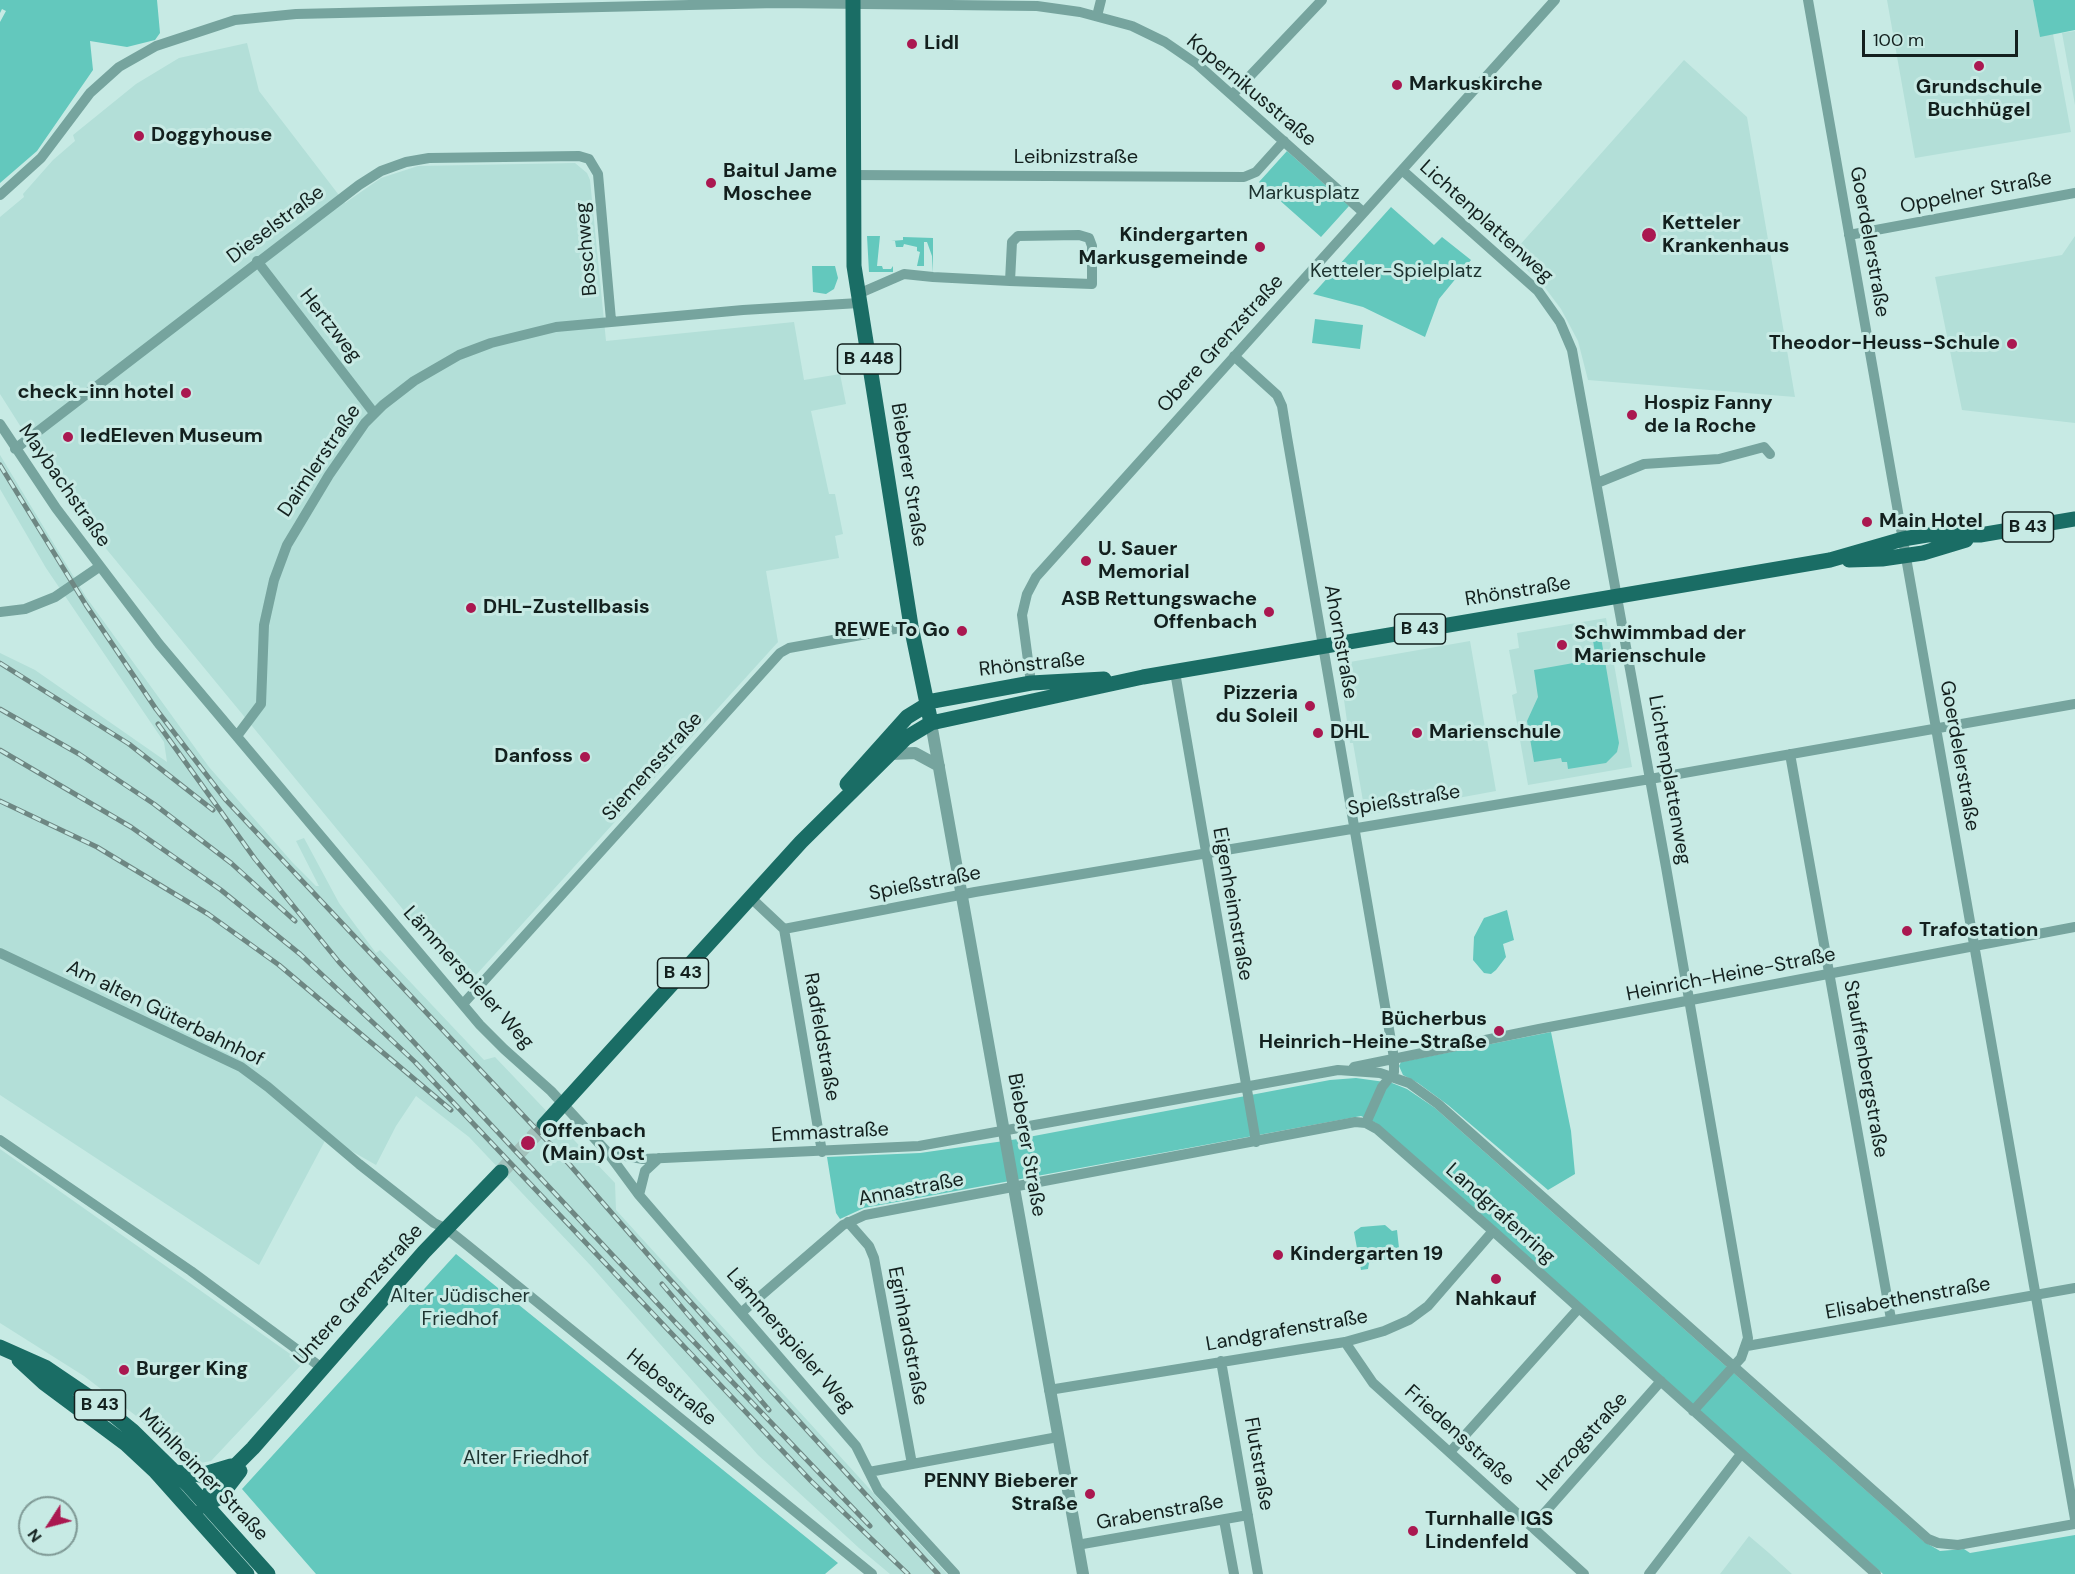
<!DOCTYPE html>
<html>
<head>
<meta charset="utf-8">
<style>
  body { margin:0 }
  #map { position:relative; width:2075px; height:1574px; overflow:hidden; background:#c7eae4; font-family:"DM Sans",sans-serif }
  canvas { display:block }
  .north { position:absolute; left:18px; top:1496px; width:60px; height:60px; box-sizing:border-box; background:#c7eae4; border:2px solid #7f9995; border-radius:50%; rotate:234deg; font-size:16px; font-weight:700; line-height:24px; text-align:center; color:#13201e }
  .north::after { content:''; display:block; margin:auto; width:21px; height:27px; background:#aa1850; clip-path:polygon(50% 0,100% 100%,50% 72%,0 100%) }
  .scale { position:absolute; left:1862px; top:30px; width:156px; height:27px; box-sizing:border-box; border:3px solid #13201e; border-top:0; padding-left:8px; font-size:18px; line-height:21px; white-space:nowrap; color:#13201e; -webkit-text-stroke:4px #c7eae4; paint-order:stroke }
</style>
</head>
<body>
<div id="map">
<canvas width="2075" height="1574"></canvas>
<div class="north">N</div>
<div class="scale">100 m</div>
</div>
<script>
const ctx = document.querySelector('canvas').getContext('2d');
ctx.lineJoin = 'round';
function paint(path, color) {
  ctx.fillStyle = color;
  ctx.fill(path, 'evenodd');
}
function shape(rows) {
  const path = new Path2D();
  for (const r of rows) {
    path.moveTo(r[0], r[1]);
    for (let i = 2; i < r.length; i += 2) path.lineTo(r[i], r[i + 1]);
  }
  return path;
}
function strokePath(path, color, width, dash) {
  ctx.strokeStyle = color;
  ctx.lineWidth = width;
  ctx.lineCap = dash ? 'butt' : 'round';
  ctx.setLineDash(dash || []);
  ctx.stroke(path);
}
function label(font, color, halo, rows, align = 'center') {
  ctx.font = font + ' "DM Sans",sans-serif';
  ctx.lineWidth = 6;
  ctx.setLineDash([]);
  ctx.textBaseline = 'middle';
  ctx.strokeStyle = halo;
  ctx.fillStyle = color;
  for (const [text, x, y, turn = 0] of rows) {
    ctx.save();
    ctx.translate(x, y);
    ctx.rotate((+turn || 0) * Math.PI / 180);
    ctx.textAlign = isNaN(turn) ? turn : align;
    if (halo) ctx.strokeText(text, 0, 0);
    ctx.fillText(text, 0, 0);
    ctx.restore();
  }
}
const built = shape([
  [1887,0,2033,0,2040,36,2053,34,2071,132,1915,158],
  [2075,31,2075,105,2062,33],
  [247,43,259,91,345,203,381,178,418,166,575,163,587,173,590,180,606,341,794,322,804,380,840,374,846,404,811,411,829,494,835,494,843,534,835,536,839,558,766,571,778,642,466,986,94,534,45,465,0,394,0,217,24,197,23,194,53,160,75,141,73,135,136,84,179,58],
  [1684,60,1747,117,1795,397,1588,380,1578,341,1561,309,1543,285,1511,255],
  [2075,236,2075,423,1962,410,1935,277,2062,255],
  [0,455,86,597,209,767,292,862,316,886,319,886,296,841,304,838,339,903,376,953,380,950,484,1060,495,1057,615,1183,616,1210,947,1574,890,1574,859,1548,758,1455,592,1267,469,1137,416,1096,396,1126,376,1165,327,1137,259,1265,0,1095,0,653,35,670,167,762,164,742,46,568,0,489],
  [1606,618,1632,767,1528,785,1512,695,1517,693,1509,650,1519,648,1517,633],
  [1470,641,1496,791,1371,814,1364,807,1353,743,1350,743,1341,678,1342,668,1350,662],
  [0,1149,303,1363,211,1461,195,1464,177,1455,135,1415,84,1376,0,1323],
  [1749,1536,1769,1553,1792,1574,1720,1574]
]);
const green = shape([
  [0,0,157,0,160,33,155,40,127,47,90,41,93,70,37,151,0,183,0,22,6,11,2,9,0,13],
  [2033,0,2075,0,2075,30,2040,37],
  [1287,151,1349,206,1321,237,1259,182],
  [1391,207,1434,245,1442,237,1471,260,1439,299,1425,337,1363,307,1313,294],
  [867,236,880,236,877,266,882,266,883,269,891,269,893,266,893,272,869,272],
  [903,237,933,238,933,273,932,256,927,242,924,242,924,266,917,266,920,252,917,251,917,247,904,244,903,247,896,247,895,241,891,241,903,240],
  [812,266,835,266,838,278,834,289,826,294,813,292],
  [1315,319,1363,325,1360,349,1312,343],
  [1599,626,1619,743,1617,752,1606,763,1568,769,1567,762,1562,762,1561,758,1534,762,1527,721,1538,697,1534,670,1596,659,1591,628],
  [1507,910,1514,940,1503,944,1506,957,1496,970,1491,974,1484,973,1473,960,1474,937,1484,918],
  [1551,1032,1571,1131,1575,1174,1548,1190,1448,1105,1418,1083,1403,1075,1399,1066,1401,1062],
  [1356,1078,1392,1083,1407,1089,1435,1108,1923,1541,1940,1551,1964,1549,1970,1553,2075,1535,2075,1574,1883,1574,1376,1123,1361,1116,864,1208,840,1219,836,1213,827,1157,920,1153,1018,1139,1330,1080],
  [1385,1225,1392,1231,1397,1230,1400,1257,1369,1263,1368,1269,1361,1270,1354,1232,1361,1227],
  [456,1254,519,1305,838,1563,825,1574,316,1574,242,1489]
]);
const primaryTunnel = shape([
  [501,1172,544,1125]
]);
const minor = shape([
  [1808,0,2075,1519],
  [1097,16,1101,0],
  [1232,95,1322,0],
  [1402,170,1538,291,1560,322,1572,350,1666,867,1748,1338,1741,1358,1693,1411],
  [852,175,1244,177,1256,172,1284,141],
  [0,195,41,158,90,93,119,67,156,46,235,20,296,14,777,3,1037,6,1080,12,1132,26,1165,42,1197,64,1363,212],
  [1849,235,2075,193],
  [257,261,374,413],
  [858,294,904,274,933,277,1010,281,1092,284,1092,246,1089,238,1079,235,1018,236,1012,242,1010,281],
  [1234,356,1277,395,1282,406,1287,437,1394,1058,1394,1072,1382,1087,1366,1123],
  [0,424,56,508,159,644,480,1025,504,1049,551,1091,608,1153,639,1195,856,1446,878,1490,955,1574],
  [15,449,359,185,381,171,406,162,429,158,579,156,589,159,598,174,611,320],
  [1597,483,1644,464,1719,459,1764,447,1770,454],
  [0,612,25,609,55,597,99,567],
  [1175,672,1256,1142],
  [1031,683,1022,615,1027,594,1036,577,1555,0],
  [237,736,261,704,264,625,274,580,287,545,329,475,365,423,383,405,414,381,459,355,491,343,556,327,743,310,859,303],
  [1790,754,1891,1319],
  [751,898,784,929],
  [784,929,975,892,1650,779,2075,704],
  [784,929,822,1152],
  [0,953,241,1067,268,1087,359,1164,434,1223,447,1229,467,1245,872,1574],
  [463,1004,780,653,789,648,911,626],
  [1354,1067,1539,1029,2075,927],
  [0,1140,191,1271,322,1368],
  [608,1153,643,1159,919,1146,1338,1070,1380,1073,1409,1083,1438,1104,1928,1539,1938,1543,1958,1545,2075,1524],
  [639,1195,645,1171,659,1158],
  [848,1222,869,1246,874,1258,912,1464],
  [742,1312,843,1225,865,1215,1355,1122,1366,1123,1377,1129,1493,1231,1876,1574],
  [1345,1342,1373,1383,1584,1574],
  [1747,1346,2075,1288],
  [1221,1361,1258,1574],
  [1049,1390,1345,1342,1384,1331,1409,1320,1428,1306,1493,1231],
  [1450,1452,1579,1308],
  [869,1472,1058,1437],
  [1224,1520,1234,1574],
  [1532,1527,1661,1381],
  [1077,1545,1248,1515],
  [1649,1574,1741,1454]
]);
const tertiary = shape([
  [931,723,1083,1574],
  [891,754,915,753,939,766]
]);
const primary = shape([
  [853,0,854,266,911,626,931,723],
  [1849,560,1882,559,1923,553,1966,540],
  [847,784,907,717,933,701,1031,683,1104,679],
  [544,1125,801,842,906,738,931,723,1143,677,1830,560,1903,539,1927,535,1980,535,2075,519],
  [0,1347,45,1367,101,1405,133,1431,189,1486,268,1574],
  [19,1360,44,1383,126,1444,155,1471,247,1574],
  [175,1472,201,1475,231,1466],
  [206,1505,210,1492,218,1483,253,1448,424,1252,501,1172],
  [204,1506,220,1497,240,1471]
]);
const rail = shape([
  [0,465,86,605,156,709,225,799,569,1164,664,1273,938,1574],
  [0,663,129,744,213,810],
  [0,709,79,754,154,804,231,863,295,921],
  [158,724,255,859,339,962,675,1322,870,1526],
  [0,750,131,827,221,890,300,954,415,1062,811,1481,908,1574],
  [0,801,97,847,208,914,279,965,451,1110],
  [662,1284,769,1410]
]);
const markers = [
  [912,44,6,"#aa1850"],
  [1979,66,6,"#aa1850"],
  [1397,85,6,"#aa1850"],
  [139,136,6,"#aa1850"],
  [711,183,6,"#aa1850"],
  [1649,235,8,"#aa1850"],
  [1260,247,6,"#aa1850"],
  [2012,344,6,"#aa1850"],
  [186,393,6,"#aa1850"],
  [1632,415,6,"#aa1850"],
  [68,437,6,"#aa1850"],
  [1867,522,6,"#aa1850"],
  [1086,561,6,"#aa1850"],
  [471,608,6,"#aa1850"],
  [1269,612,6,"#aa1850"],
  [962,631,6,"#aa1850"],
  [1562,645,6,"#aa1850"],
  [1310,706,6,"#aa1850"],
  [1318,733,6,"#aa1850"],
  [1417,733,6,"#aa1850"],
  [585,757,6,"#aa1850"],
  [1907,931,6,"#aa1850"],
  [1499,1031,6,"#aa1850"],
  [528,1143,8,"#aa1850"],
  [1278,1255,6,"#aa1850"],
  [1496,1279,6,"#aa1850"],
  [124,1370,6,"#aa1850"],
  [1090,1494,6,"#aa1850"],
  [1413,1531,6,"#aa1850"]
];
const shields = [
  [869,359,63],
  [2028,527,51],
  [1420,629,51],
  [683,973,51],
  [100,1405,51]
];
const shieldNames = [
  ["B 448",869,359],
  ["B 43",2028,527],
  ["B 43",1420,629],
  ["B 43",683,973],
  ["B 43",100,1405]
];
const poiNames = [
  ["Lidl",924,44],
  ["Markuskirche",1409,85],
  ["Grundschule",1979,88,"center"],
  ["Buchhügel",1979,111,"center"],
  ["Doggyhouse",151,136],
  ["Baitul Jame",723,172],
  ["Moschee",723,195],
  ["Ketteler",1662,224],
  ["Krankenhaus",1662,247],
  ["Kindergarten",1248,236,"right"],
  ["Markusgemeinde",1248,259,"right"],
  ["Theodor-Heuss-Schule",2000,344,"right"],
  ["check-inn hotel",174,393,"right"],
  ["Hospiz Fanny",1644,404],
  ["de la Roche",1644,427],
  ["ledEleven Museum",80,437],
  ["Main Hotel",1879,522],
  ["U. Sauer",1098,550],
  ["Memorial",1098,573],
  ["ASB Rettungswache",1257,600,"right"],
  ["Offenbach",1257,623,"right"],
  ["DHL-Zustellbasis",483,608],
  ["REWE To Go",950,631,"right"],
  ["Schwimmbad der",1574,634],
  ["Marienschule",1574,657],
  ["Pizzeria",1298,694,"right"],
  ["du Soleil",1298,717,"right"],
  ["DHL",1330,733],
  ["Marienschule",1429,733],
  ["Danfoss",573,757,"right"],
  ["Trafostation",1919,931],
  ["Bücherbus",1487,1020,"right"],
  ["Heinrich-Heine-Straße",1487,1043,"right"],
  ["Offenbach",542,1132],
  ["(Main) Ost",542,1155],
  ["Kindergarten 19",1290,1255],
  ["Nahkauf",1496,1300,"center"],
  ["Burger King",136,1370],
  ["PENNY Bieberer",1078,1482,"right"],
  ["Straße",1078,1505,"right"],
  ["Turnhalle IGS",1425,1520],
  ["Lindenfeld",1425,1543]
];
const streetNames = [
  ["Kopernikusstraße",1251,91,40],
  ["Leibnizstraße",1076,158],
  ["Oppelner Straße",1976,193,-11],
  ["Lichtenplattenweg",1486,222,42],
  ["Dieselstraße",276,225,-37],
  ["Goerdelerstraße",1869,242,80],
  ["Boschweg",587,249,-95],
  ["Hertzweg",330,326,52],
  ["Obere Grenzstraße",1221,344,-48],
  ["Daimlerstraße",320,461,-56],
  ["Bieberer Straße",908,475,81],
  ["Maybachstraße",64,486,55],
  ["Rhönstraße",1518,592,-9],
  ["Ahornstraße",1340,642,80],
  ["Rhönstraße",1032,665,-6],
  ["Goerdelerstraße",1959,756,80],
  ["Siemensstraße",653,767,-48],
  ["Lichtenplattenweg",1669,780,80],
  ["Spießstraße",1404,801,-9],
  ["Spießstraße",925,884,-11],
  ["Eigenheimstraße",1232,904,80],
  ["Heinrich-Heine-Straße",1731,975,-11],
  ["Lämmerspieler Weg",468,978,48],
  ["Am alten Güterbahnhof",165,1014,26],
  ["Radfeldstraße",821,1037,80],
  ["Stauffenbergstraße",1865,1069,80],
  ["Emmastraße",830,1133,-3],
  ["Bieberer Straße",1026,1145,80],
  ["Annastraße",911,1190,-11],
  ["Landgrafenring",1500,1214,42],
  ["Untere Grenzstraße",359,1295,-48],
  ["Elisabethenstraße",1908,1299,-10],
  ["Landgrafenstraße",1287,1331,-10],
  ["Eginhardstraße",907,1336,79],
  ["Lämmerspieler Weg",790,1341,49],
  ["Hebestraße",671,1388,39],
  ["Friedensstraße",1459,1436,42],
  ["Herzogstraße",1583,1442,-48],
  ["Flutstraße",1258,1464,80],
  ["Mühlheimer Straße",203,1475,46],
  ["Grabenstraße",1160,1513,-10]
];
const parkNames = [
  ["Markusplatz",1304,194],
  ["Ketteler-Spielplatz",1396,272],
  ["Alter Jüdischer",460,1297],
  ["Friedhof",460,1320],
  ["Alter Friedhof",526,1459]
];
paint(built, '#b3dfd8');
paint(green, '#63c8bd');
strokePath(primaryTunnel, '#a3c2bc', 15, [15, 8]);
strokePath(minor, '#76a49e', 10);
strokePath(tertiary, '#76a49e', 12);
strokePath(primary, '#1a6d65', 15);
strokePath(rail, '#6e8783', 5);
strokePath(rail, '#c7eae4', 3, [9]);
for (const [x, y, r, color] of markers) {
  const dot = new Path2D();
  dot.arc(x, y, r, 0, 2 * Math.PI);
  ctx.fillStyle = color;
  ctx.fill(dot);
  strokePath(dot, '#c7eae4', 2);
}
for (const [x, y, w] of shields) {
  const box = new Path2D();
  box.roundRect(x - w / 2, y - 15, w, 30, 4.5);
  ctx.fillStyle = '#c7eae4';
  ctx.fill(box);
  strokePath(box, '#13201e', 1.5);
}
label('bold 18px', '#13201e', null, shieldNames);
label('bold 20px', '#13201e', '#c7eae4', poiNames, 'left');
label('20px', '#13201e', '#c7eae4', streetNames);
label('20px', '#1d3330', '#c7eae4', parkNames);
</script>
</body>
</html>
